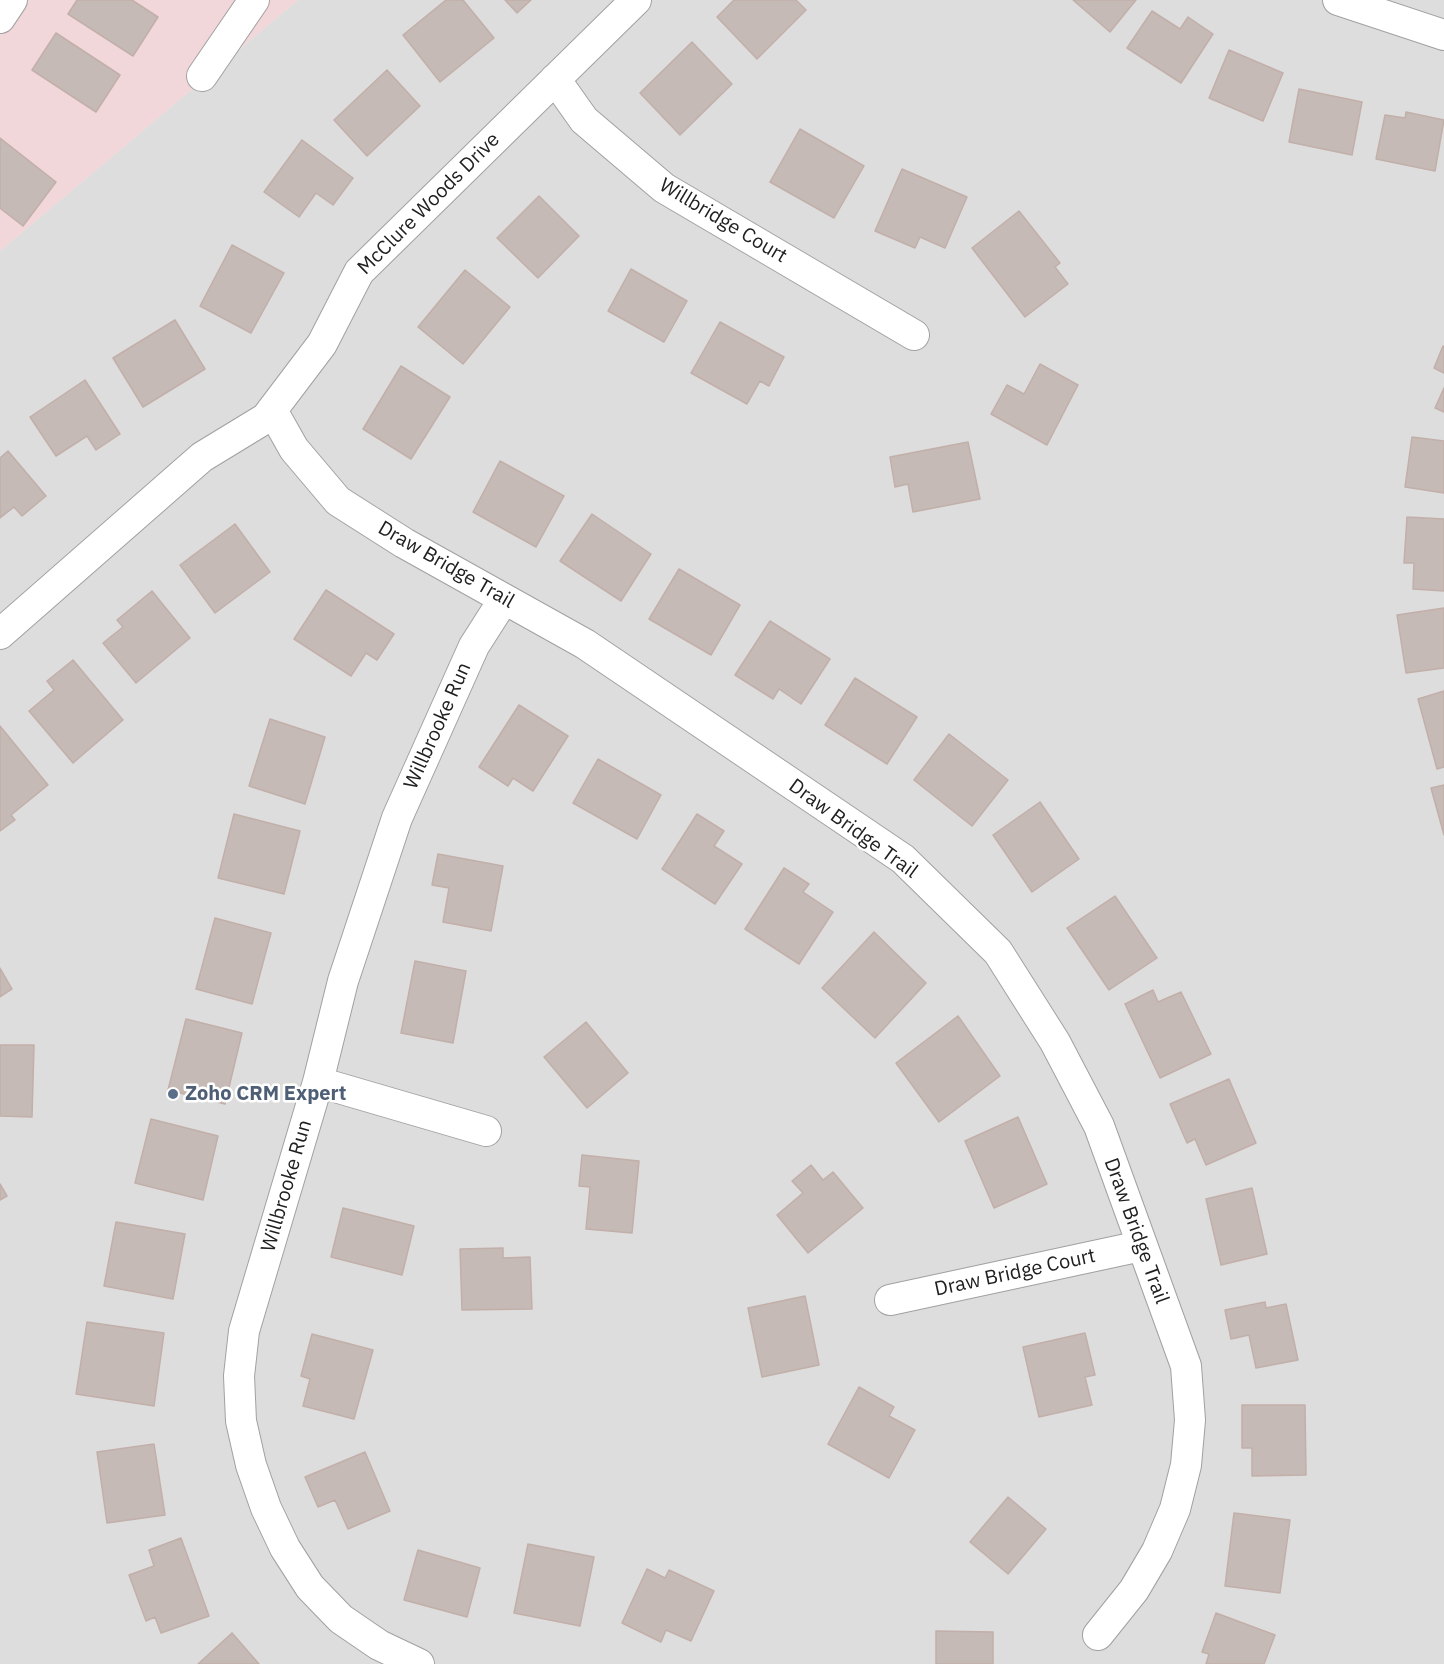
<!DOCTYPE html>
<html>
<head>
<meta charset="utf-8">
<style>
  body { margin:0 }
  canvas { display:block; background:#f1ebe7 }
</style>
</head>
<body>
<canvas width="1444" height="1664"></canvas>
<script>
const ctx = document.querySelector('canvas').getContext('2d');
ctx.lineJoin = 'round';
function paint(path, color) {
  ctx.fillStyle = color;
  ctx.fill(path, 'evenodd');
}
function shape(rows) {
  const path = new Path2D();
  for (const r of rows) {
    path.moveTo(r[0], r[1]);
    for (let i = 2; i < r.length; i += 2) path.lineTo(r[i], r[i + 1]);
  }
  return path;
}
function strokePath(path, color, width, dash) {
  ctx.strokeStyle = color;
  ctx.lineWidth = width;
  ctx.lineCap = dash ? 'butt' : 'round';
  ctx.setLineDash(dash || []);
  ctx.stroke(path);
}
function label(font, color, halo, rows, align = 'center') {
  ctx.font = font + ' "IBM Plex Sans",sans-serif';
  ctx.lineWidth = 5;
  ctx.setLineDash([]);
  ctx.textBaseline = 'middle';
  ctx.strokeStyle = halo;
  ctx.fillStyle = color;
  for (const [text, x, y, turn = 0] of rows) {
    ctx.save();
    ctx.translate(x, y);
    ctx.rotate((+turn || 0) * Math.PI / 180);
    ctx.textAlign = isNaN(turn) ? turn : align;
    if (halo) ctx.strokeText(text, 0, 0);
    ctx.fillText(text, 0, 0);
    ctx.restore();
  }
}
const residential = shape([
  [298,0,1444,0,1444,1664,0,1664,0,251]
]);
const commercial = shape([
  [0,0,298,0,0,251]
]);
const building = shape([
  [77,0,132,0,158,17,133,56,68,14,77,0],
  [446,0,463,0,494,38,440,82,403,35,446,0],
  [505,0,531,0,517,13,505,0],
  [734,0,796,0,806,10,757,59,717,17,734,0],
  [1073,0,1136,0,1110,32,1073,0],
  [1152,11,1180,29,1188,17,1213,34,1181,83,1127,48,1152,11],
  [56,33,120,75,96,112,32,70,56,33],
  [692,42,732,84,680,135,640,93,692,42],
  [1229,50,1283,73,1263,121,1209,98,1229,50],
  [387,70,420,106,367,156,334,120,387,70],
  [1299,89,1362,102,1352,155,1289,142,1299,89],
  [1406,112,1444,120,1435,171,1376,159,1385,115,1405,118,1406,112],
  [800,129,864,166,834,218,770,182,800,129],
  [0,138,56,182,23,226,0,208,0,138],
  [302,140,353,178,333,205,316,193,299,217,264,192,302,140],
  [902,169,967,197,945,248,920,237,915,248,875,231,902,169],
  [539,196,579,236,538,278,497,238,539,196],
  [1019,211,1060,263,1055,267,1068,284,1025,317,972,248,1019,211],
  [232,245,284,273,251,333,200,306,232,245],
  [631,269,687,301,664,342,608,311,631,269],
  [465,270,510,307,463,364,418,327,465,270],
  [175,320,205,369,143,407,113,358,175,320],
  [720,322,784,357,769,386,760,381,747,404,691,373,720,322],
  [1443,346,1444,347,1444,373,1434,368,1443,346],
  [1040,364,1078,385,1047,445,991,414,1007,385,1024,394,1040,364],
  [401,366,450,397,411,459,363,429,401,366],
  [85,380,120,434,96,450,87,436,56,456,30,417,85,380],
  [1444,388,1444,412,1435,408,1444,388],
  [1412,437,1444,441,1444,493,1405,487,1412,437],
  [968,442,980,499,913,512,908,484,895,487,890,457,968,442],
  [8,451,46,496,22,516,14,507,0,518,0,458,8,451],
  [500,461,564,496,536,547,473,512,500,461],
  [592,514,651,554,621,601,560,561,592,514],
  [1407,517,1444,519,1444,591,1413,589,1414,563,1404,563,1407,517],
  [235,524,270,572,215,613,180,565,235,524],
  [679,569,740,605,711,655,649,619,679,569],
  [326,590,394,634,377,660,366,653,351,676,294,639,326,590],
  [152,591,190,638,136,683,103,643,123,627,117,620,152,591],
  [1444,608,1444,668,1406,673,1397,615,1444,608],
  [770,621,830,659,801,704,779,689,773,699,735,675,770,621],
  [73,660,123,720,73,763,29,711,54,690,47,681,73,660],
  [855,678,917,717,887,764,825,725,855,678],
  [1444,691,1444,767,1437,769,1418,699,1444,691],
  [519,705,568,736,533,791,513,778,508,786,479,767,519,705],
  [270,719,325,737,305,804,249,786,270,719],
  [0,726,48,785,11,815,15,820,0,831,0,726],
  [949,734,1008,780,972,826,914,780,949,734],
  [598,759,661,795,637,839,573,803,598,759],
  [1444,785,1444,835,1431,788,1444,785],
  [1040,802,1079,859,1032,892,993,835,1040,802],
  [234,814,300,831,284,894,218,878,234,814],
  [697,814,724,831,714,846,742,864,715,904,662,869,697,814],
  [438,854,503,866,491,931,443,922,449,888,432,885,438,854],
  [784,868,809,884,803,892,833,912,799,964,745,929,784,868],
  [1115,896,1157,958,1109,990,1067,928,1115,896],
  [215,918,271,933,252,1004,196,989,215,918],
  [874,932,926,983,875,1038,822,988,874,932],
  [415,961,466,971,453,1043,401,1033,415,961],
  [0,968,12,989,0,997,0,968],
  [1153,990,1158,1002,1181,992,1211,1054,1160,1078,1125,1004,1153,990],
  [958,1016,1000,1076,939,1122,896,1063,958,1016],
  [186,1019,242,1033,225,1104,168,1090,186,1019],
  [586,1022,628,1073,587,1108,544,1057,586,1022],
  [0,1045,34,1045,32,1117,0,1116,0,1045],
  [1229,1079,1256,1143,1206,1165,1195,1139,1187,1143,1170,1104,1229,1079],
  [1018,1117,1047,1184,994,1208,965,1141,1018,1117],
  [151,1119,218,1136,203,1200,135,1183,151,1119],
  [582,1155,639,1161,632,1233,586,1229,590,1187,579,1186,582,1155],
  [811,1165,823,1180,833,1172,863,1208,808,1253,777,1215,803,1193,792,1181,811,1165],
  [0,1184,7,1196,0,1200,0,1184],
  [1252,1188,1267,1254,1221,1265,1206,1199,1252,1188],
  [343,1208,414,1226,402,1275,331,1257,343,1208],
  [116,1222,185,1234,173,1299,104,1286,116,1222],
  [503,1248,503,1258,530,1257,532,1309,462,1310,460,1249,503,1248],
  [805,1296,819,1365,762,1377,748,1308,805,1296],
  [1265,1302,1266,1308,1286,1304,1298,1360,1256,1368,1249,1335,1231,1339,1225,1310,1265,1302],
  [87,1322,164,1333,154,1406,76,1394,87,1322],
  [1085,1333,1095,1375,1085,1377,1092,1405,1039,1417,1023,1347,1085,1333],
  [312,1334,373,1350,354,1419,303,1406,310,1379,301,1376,312,1334],
  [859,1387,894,1407,889,1416,915,1430,889,1478,828,1444,859,1387],
  [1242,1405,1305,1405,1306,1475,1252,1476,1252,1448,1242,1448,1242,1405],
  [154,1444,165,1515,107,1523,97,1452,154,1444],
  [365,1452,390,1511,348,1529,335,1500,318,1507,305,1477,365,1452],
  [1008,1497,1046,1529,1008,1574,970,1542,1008,1497],
  [1234,1513,1290,1520,1280,1593,1225,1586,1234,1513],
  [181,1538,209,1616,161,1633,155,1617,146,1621,129,1575,154,1566,149,1550,181,1538],
  [528,1544,594,1557,580,1626,514,1613,528,1544],
  [418,1550,480,1568,467,1617,404,1600,418,1550],
  [647,1569,665,1578,669,1570,714,1591,691,1641,666,1630,661,1642,622,1623,647,1569],
  [1216,1613,1275,1635,1264,1664,1206,1664,1209,1654,1202,1652,1216,1613],
  [936,1631,993,1632,993,1664,936,1664,936,1631],
  [232,1633,259,1664,198,1664,232,1633]
]);
const street = shape([
  [1338,0,1444,35],
  [0,18,12,0],
  [202,76,254,0],
  [555,79,584,120,664,188,914,335],
  [272,410,294,449,338,501,404,543,585,644,903,859,998,952,1055,1042,1099,1126,1186,1366,1190,1420,1186,1465,1175,1509,1157,1551,1134,1590,1098,1635],
  [0,634,202,457,266,418,322,344,359,272,636,0],
  [318,1082,486,1131],
  [890,1300,1141,1246],
  [419,1664,379,1645,341,1619,310,1587,285,1548,266,1508,251,1465,241,1421,239,1376,244,1331,318,1082,343,981,397,818,474,646,504,599]
]);
const markers = [
  [173,1094,6,"#5c6f8a"]
];
const streetNames = [
  ["McClure Woods Drive",429,204,-45],
  ["Willbridge Court",723,221,31],
  ["Draw Bridge Trail",446,565,30],
  ["Willbrooke Run",438,726,-66],
  ["Draw Bridge Trail",853,829,36],
  ["Willbrooke Run",287,1186,-74],
  ["Draw Bridge Trail",1136,1231,70],
  ["Draw Bridge Court",1015,1273,-12]
];
const serviceNames = [
  ["Zoho CRM Expert",185,1094]
];
paint(residential, '#dedddd');
paint(commercial, '#f1d6da');
paint(building, '#c5bab6');
strokePath(building, '#c2afa9', 1.5);
strokePath(street, '#a1a1a1', 32);
strokePath(street, '#fff', 30);
for (const [x, y, r, color] of markers) {
  const dot = new Path2D();
  dot.arc(x, y, r, 0, 2 * Math.PI);
  ctx.fillStyle = color;
  ctx.fill(dot);
  strokePath(dot, '#fff', 2);
}
label('20px', '#202020', '#fff', streetNames);
label('bold 20px', '#4e5e75', '#fff', serviceNames, 'left');
</script>
</body>
</html>
